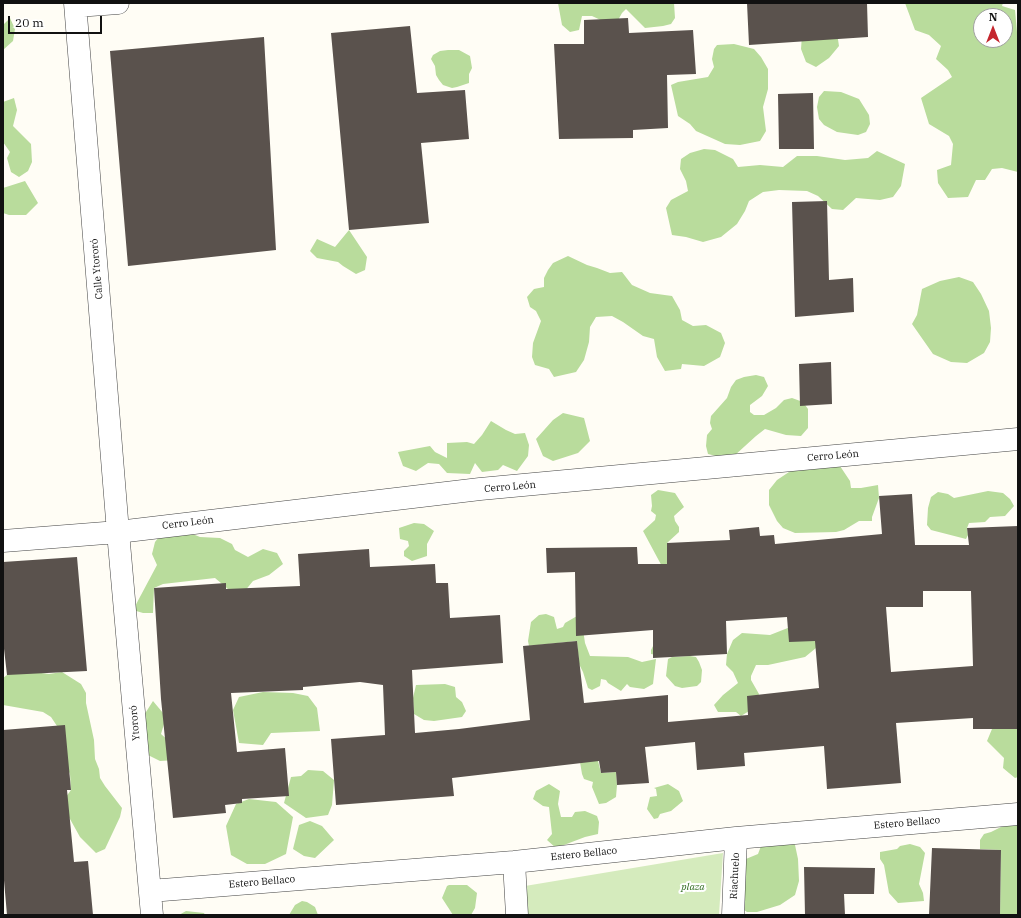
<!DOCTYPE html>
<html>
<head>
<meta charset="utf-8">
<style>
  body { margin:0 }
  #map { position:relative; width:1021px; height:918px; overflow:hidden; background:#fffdf5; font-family:"IBM Plex Serif",serif }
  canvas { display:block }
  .frame { position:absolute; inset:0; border:4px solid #111; pointer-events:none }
  .north { position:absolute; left:973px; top:8px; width:40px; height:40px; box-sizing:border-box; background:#fff; border:1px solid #a0a0a0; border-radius:50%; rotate:0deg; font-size:11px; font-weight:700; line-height:16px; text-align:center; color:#111 }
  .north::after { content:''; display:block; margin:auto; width:14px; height:18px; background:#c4262e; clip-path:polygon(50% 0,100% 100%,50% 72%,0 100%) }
  .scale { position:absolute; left:8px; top:16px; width:94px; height:18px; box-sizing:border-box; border:2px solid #111; border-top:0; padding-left:5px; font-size:12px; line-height:14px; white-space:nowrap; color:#111; -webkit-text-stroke:3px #fff; paint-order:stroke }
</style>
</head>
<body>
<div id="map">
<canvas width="1021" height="918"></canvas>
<div class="frame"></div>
<div class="north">N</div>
<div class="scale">20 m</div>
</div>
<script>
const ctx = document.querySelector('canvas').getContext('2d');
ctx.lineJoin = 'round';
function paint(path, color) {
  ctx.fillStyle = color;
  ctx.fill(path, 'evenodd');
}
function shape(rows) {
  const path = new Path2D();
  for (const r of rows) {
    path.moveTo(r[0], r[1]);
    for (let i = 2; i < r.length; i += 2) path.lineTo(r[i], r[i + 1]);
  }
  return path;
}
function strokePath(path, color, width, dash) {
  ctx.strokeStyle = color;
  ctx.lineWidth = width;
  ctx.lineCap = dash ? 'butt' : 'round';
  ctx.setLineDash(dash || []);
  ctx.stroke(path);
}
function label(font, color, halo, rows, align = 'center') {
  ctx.font = font + ' "IBM Plex Serif",serif';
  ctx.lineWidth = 4;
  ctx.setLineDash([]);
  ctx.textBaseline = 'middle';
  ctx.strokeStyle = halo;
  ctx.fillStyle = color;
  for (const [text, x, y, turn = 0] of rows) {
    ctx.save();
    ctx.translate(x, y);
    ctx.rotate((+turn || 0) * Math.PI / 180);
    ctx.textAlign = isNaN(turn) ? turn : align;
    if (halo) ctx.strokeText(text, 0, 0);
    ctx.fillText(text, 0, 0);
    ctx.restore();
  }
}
const green = shape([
  [723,853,719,915,527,915,525,886]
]);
const forest = shape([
  [558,3,674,3,675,18,671,24,663,26,645,28,626,9,622,13,617,22,605,22,592,16,582,16,579,30,570,32,562,25],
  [905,3,1003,3,1002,6,1015,10,1018,43,1018,172,1002,168,992,169,985,180,976,180,968,197,948,198,938,183,937,170,951,165,953,144,949,136,929,124,921,98,952,77,948,70,936,59,941,46,929,35,915,30],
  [981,16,1005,16,1005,40,981,40],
  [10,18,15,29,13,41,3,50,3,25],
  [837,33,839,46,829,58,816,67,806,62,801,49,802,35],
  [734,44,754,49,761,57,768,69,768,89,763,107,766,131,760,141,740,145,725,144,696,131,690,124,678,116,671,85,678,82,708,77,714,67,712,59,714,49,717,45],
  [448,50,459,50,470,56,472,68,469,74,469,83,457,87,452,88,443,85,439,80,436,75,435,66,431,59,433,55,440,51],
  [824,91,841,92,859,99,869,115,870,124,866,132,858,135,837,132,824,125,819,119,817,107,819,97],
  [14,98,17,110,13,126,31,144,32,162,28,171,19,177,11,172,7,158,10,152,3,142,3,102],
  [704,149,715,150,733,159,738,167,760,165,783,167,797,156,817,156,845,160,868,158,877,151,905,164,901,186,893,197,880,200,856,198,843,210,832,209,818,196,807,191,779,190,763,192,749,201,745,211,737,224,721,237,703,242,686,237,672,235,666,208,671,200,688,191,686,181,680,169,681,159,690,153],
  [25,181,38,203,26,215,9,215,3,213,3,188],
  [349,230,367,257,365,270,356,274,343,266,338,262,317,258,310,251,317,239,335,247],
  [568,256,587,265,597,268,610,273,622,272,632,285,650,293,672,296,680,310,682,320,693,326,706,325,721,333,725,343,720,357,704,366,682,364,681,369,665,371,657,357,654,339,643,336,623,322,612,316,596,317,590,327,589,342,584,360,576,372,554,377,549,369,535,365,532,357,533,343,541,321,536,311,530,307,527,297,534,289,544,287,544,278,548,270,553,263],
  [959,277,973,282,981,294,989,311,991,328,990,342,984,353,967,363,951,362,933,354,912,324,917,315,922,289,940,281],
  [756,375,764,377,768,386,762,396,750,405,750,412,754,415,764,415,776,408,784,400,792,398,803,402,808,409,808,428,801,436,786,435,765,429,756,436,734,456,724,458,708,454,706,446,707,435,712,429,710,423,711,416,727,398,731,387,736,380,744,377],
  [563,413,584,418,590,441,578,453,553,461,543,456,536,439,553,420],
  [491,421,506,430,515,434,525,433,529,445,528,456,517,471,503,465,498,470,482,472,475,463,470,474,447,473,439,464,428,463,416,471,403,466,398,452,430,446,435,452,447,458,447,443,467,442,474,444,482,435],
  [838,463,850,481,851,488,861,488,878,485,879,498,872,517,872,521,859,521,844,530,836,532,795,533,783,528,777,521,769,505,769,490,777,480,792,470],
  [658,490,675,493,684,507,674,516,675,521,679,527,679,532,667,543,668,586,662,656,651,654,651,650,656,640,665,572,643,531,655,520,656,515,651,511,652,506,651,495],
  [988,491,1003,493,1010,499,1014,506,1005,516,990,517,985,522,969,523,967,528,968,535,966,539,931,530,927,525,928,508,931,497,938,492,948,494,954,498],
  [414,523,424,524,434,531,427,544,427,556,412,561,404,556,404,551,409,546,408,541,400,539,399,528],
  [185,531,200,537,220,538,232,544,235,550,248,557,263,549,277,553,283,564,269,575,253,581,244,592,228,589,215,578,163,584,154,588,153,613,143,613,133,610,157,565,152,554,155,542,159,537],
  [546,614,554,617,557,629,563,627,565,623,577,616,583,629,585,643,590,656,628,657,642,662,656,659,653,684,644,689,630,687,627,684,621,691,608,683,606,680,601,679,600,686,592,690,588,688,583,672,579,664,577,641,529,646,528,641,531,622,539,615],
  [803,622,827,639,805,657,768,665,756,665,751,676,751,680,759,694,754,708,741,716,736,712,718,712,714,705,723,695,738,683,733,672,726,665,727,654,733,640,742,633,770,635],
  [690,656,696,657,699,662,702,670,701,682,697,686,682,688,675,686,666,676,668,659,672,657],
  [11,669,49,674,62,672,81,684,86,693,86,703,94,740,95,759,99,769,100,778,105,786,122,808,120,817,105,849,96,853,80,837,70,819,63,810,63,801,71,790,70,774,56,743,57,726,51,717,43,712,3,705,3,678,7,675],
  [445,684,455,687,456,697,462,702,466,711,462,717,434,721,424,720,414,714,413,698,416,685],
  [263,692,293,693,308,696,317,708,320,731,271,733,263,745,239,743,233,710,239,697],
  [153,701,163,713,164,724,161,734,171,743,176,760,160,761,142,752,139,723],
  [992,729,1018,729,1018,777,1015,778,1003,768,1004,758,987,741],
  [596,753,601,773,616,772,617,785,616,797,606,803,599,804,592,787,593,782,584,779,582,774,580,762],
  [308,770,323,771,334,780,332,805,328,815,306,818,284,803,291,777,301,776],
  [549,784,560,791,558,804,561,817,572,817,575,812,585,811,597,816,599,822,598,834,585,837,556,848,547,840,552,834,549,807,543,806,533,799,536,791],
  [668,784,679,791,683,801,671,811,660,814,658,818,654,819,647,809,650,797,657,796,656,789,654,788],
  [249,799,276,802,293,817,286,854,265,864,247,864,231,855,226,826,236,804],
  [1006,818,1018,818,1018,915,1000,915,1001,850,980,849,980,840,984,834,991,832,1001,827],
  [310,821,322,826,334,840,315,858,304,856,293,849,299,825],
  [788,833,795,845,798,859,799,881,795,895,780,905,757,912,747,912,733,902,741,861,758,854,761,846],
  [910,844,920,847,925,853,919,884,923,893,924,901,898,903,889,893,884,865,880,859,880,852,897,849,900,846],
  [449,885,467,885,477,893,475,908,471,915,453,915,442,898,447,886],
  [302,901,307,902,315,907,318,915,289,915,295,905],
  [186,911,204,913,205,915,179,915]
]);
const building = shape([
  [747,3,867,3,868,37,749,45],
  [628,18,629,33,693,30,696,74,667,75,668,128,633,130,633,138,559,139,554,44,584,44,584,20],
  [410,26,417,93,465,90,469,139,421,143,429,223,349,230,331,33],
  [264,37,276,250,128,266,110,51],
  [813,93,814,149,779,149,778,94],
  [827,201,829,280,853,278,854,312,795,317,792,202],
  [831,362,832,404,800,406,799,364],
  [912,494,915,545,969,545,967,528,1018,526,1018,729,973,729,973,718,896,723,901,783,827,789,824,746,744,753,745,766,697,770,695,742,645,747,649,783,617,785,616,772,601,773,599,761,452,778,454,796,336,805,331,739,385,735,383,685,360,682,303,687,303,690,231,693,237,752,285,748,289,796,242,799,242,803,225,805,226,813,173,818,161,699,154,588,226,583,226,589,300,586,298,554,369,549,370,567,435,564,436,583,448,583,450,618,500,615,503,663,412,670,415,733,459,729,530,720,523,646,577,641,584,703,668,695,668,722,748,715,747,696,819,688,815,641,789,642,787,617,726,621,727,654,653,658,653,630,576,636,575,572,547,573,546,548,637,547,638,564,667,564,667,543,730,540,729,530,759,527,760,536,774,535,775,544,882,534,879,496],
  [923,591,971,591,973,666,891,672,886,607,923,607],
  [77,557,87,671,7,675,3,640,3,562],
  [65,725,71,790,67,790,74,862,88,861,93,915,7,915,3,869,3,730],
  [932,848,1001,850,1000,915,929,915],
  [804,867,875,868,874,894,844,894,845,915,805,915]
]);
const minor = shape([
  [75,3,118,532,152,915],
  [76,6,118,3],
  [3,541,118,532,480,489,1018,439],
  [514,862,517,915],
  [150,891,514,862,736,838,1018,814],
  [733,915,736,838]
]);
const streetNames = [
  ["Calle Ytororó",97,269,-95],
  ["Cerro León",833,456,-5],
  ["Cerro León",510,487,-5],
  ["Cerro León",188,523,-7],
  ["Ytororó",135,723,-95],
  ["Estero Bellaco",907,823,-5],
  ["Estero Bellaco",584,854,-6],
  ["Riachuelo",735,876,-87],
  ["Estero Bellaco",262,882,-5]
];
const parkNames = [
  ["plaza",693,887]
];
paint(green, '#d5ebbd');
paint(forest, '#b9dc9c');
paint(building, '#5a524d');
strokePath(minor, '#444', 23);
strokePath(minor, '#fff', 22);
label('10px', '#111', '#fff', streetNames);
label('italic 10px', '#2f6b1f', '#fff', parkNames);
</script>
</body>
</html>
